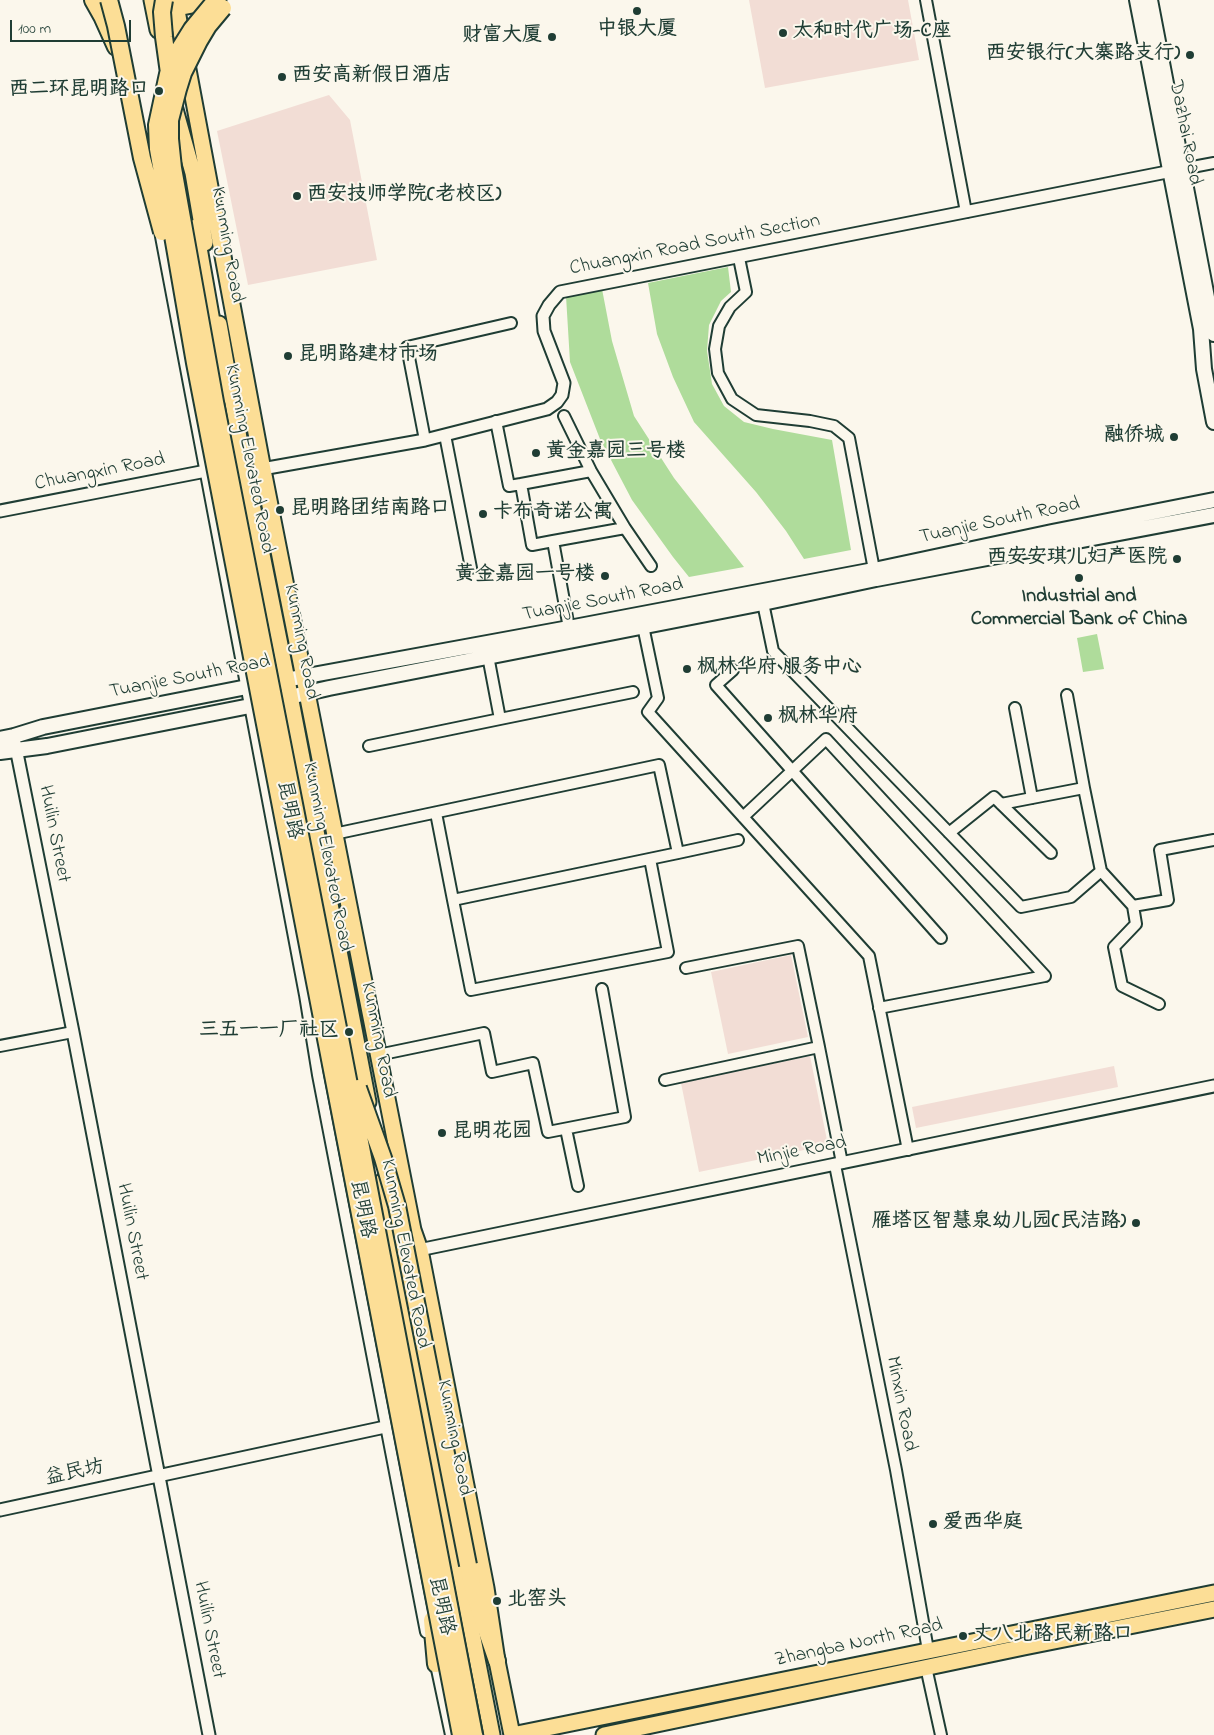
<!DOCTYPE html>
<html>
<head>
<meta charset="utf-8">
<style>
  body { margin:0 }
  #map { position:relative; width:1214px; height:1735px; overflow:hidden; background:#fbf7ec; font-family:"Indie Flower",sans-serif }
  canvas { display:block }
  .scale { position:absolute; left:10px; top:20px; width:121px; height:22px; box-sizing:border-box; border:2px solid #1f3d34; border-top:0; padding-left:6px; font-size:15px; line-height:18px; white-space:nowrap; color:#1f3d34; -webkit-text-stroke:4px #fbf7ec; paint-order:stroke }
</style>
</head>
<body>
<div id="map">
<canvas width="1214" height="1735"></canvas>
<div class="scale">100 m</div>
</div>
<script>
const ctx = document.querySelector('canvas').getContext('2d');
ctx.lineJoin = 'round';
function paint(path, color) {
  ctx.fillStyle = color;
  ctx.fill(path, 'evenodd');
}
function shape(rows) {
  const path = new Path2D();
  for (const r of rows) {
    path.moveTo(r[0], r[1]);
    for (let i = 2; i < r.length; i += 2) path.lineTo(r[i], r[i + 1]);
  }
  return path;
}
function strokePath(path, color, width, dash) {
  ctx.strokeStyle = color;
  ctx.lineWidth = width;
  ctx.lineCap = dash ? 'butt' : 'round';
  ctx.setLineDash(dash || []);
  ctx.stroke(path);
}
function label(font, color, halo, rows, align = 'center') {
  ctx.font = font + ' "Indie Flower","LXGW WenKai TC",sans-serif';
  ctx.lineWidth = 4;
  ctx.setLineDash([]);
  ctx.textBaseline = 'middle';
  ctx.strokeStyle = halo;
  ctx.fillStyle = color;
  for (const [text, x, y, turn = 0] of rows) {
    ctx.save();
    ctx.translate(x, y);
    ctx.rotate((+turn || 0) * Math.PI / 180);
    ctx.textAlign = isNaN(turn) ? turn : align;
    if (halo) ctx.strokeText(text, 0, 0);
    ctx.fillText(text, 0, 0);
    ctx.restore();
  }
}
const built = shape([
  [749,0,908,0,919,60,765,88],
  [329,95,350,120,377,260,248,285,217,131],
  [791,955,808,1037,728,1054,711,972],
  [810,1056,828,1145,699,1172,681,1083],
  [1114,1066,1118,1087,916,1128,912,1107]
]);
const green = shape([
  [728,267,731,292,721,301,709,325,707,351,712,384,724,406,744,422,773,429,832,440,851,550,804,559,786,531,756,492,694,422,673,377,657,334,648,283],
  [602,289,612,341,634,416,674,478,744,567,689,577,673,557,632,500,600,439,570,362,566,296],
  [1097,634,1104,669,1083,672,1077,638]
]);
const minor = shape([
  [926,0,966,212],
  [1182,169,1214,163],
  [159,226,305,995,318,1075,426,1632],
  [739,258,746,292,730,307,719,326,715,349,718,373,732,399,756,415,810,421,834,426,849,438,875,575],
  [564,416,591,471,625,528,651,566],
  [496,421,509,486,521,484,532,545,553,541,569,628],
  [445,435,471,568],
  [425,440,407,347,511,323],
  [521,484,591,471],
  [553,541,625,528],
  [763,603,773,651,1021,907,1071,897,1101,871],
  [643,626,658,698,648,712,869,956,908,1150],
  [488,656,500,719,633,692],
  [733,670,716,685,941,938],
  [1015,708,1032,798],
  [369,746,500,719],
  [1084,788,1101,871,1133,906,1168,900,1160,850,1214,840],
  [1001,804,1084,788,1067,695],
  [743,817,826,739,1045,976],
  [949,833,994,797,1051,853],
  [334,834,659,765,678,853,453,900,436,813],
  [678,853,738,840],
  [453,900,471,990,668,952,650,859],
  [1133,906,1136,924,1114,947,1122,986,1159,1004],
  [686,968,798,946,819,1047],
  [879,1008,1045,976],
  [0,1046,73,1032],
  [378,1055,484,1033,492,1072,533,1063,548,1132,625,1117,602,989],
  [665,1080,819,1047,842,1163],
  [566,1129,578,1186],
  [835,1165,896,1470,928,1650],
  [435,1660,451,1735],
  [926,1667,941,1735]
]);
const tertiary = shape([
  [245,472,425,440,547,409,557,402,562,395,564,383,544,331,543,316,549,305,560,292,1177,170],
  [0,511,206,471],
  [15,743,73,1032,209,1735],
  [414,1251,1214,1086],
  [0,1510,385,1427]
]);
const secondary = shape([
  [1137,0,1201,329,1204,369,1214,422],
  [1150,0,1214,334],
  [0,739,14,736,43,727,247,687,569,628,874,570,1052,532,1214,500],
  [0,752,47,746,250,706,329,688,763,603,876,579,1214,515]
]);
const primary = shape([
  [152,0,158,30],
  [175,0,263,470,413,1230,420,1250,486,1588,497,1661,512,1735],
  [177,8,218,0],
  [173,102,193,173,205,243],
  [219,324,241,449,287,680,368,1102],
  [383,1181,492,1735],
  [512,1735,1214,1593],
  [604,1735,1024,1647,1214,1609]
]);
const trunk = shape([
  [93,0,102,16,116,47],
  [195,228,213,330,220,397],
  [468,1565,474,1594,497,1661],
  [432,1620,436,1664]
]);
const trunkBridge = shape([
  [109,0,116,26,142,158,162,232],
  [164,0,162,12,164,37,169,73],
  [216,0,192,29,177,53,168,74,157,125,158,149,195,363,461,1735],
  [223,8,208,26,199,41,183,73,178,89,170,120,170,139,173,168,215,402,340,1038,474,1735],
  [358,1088,383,1158,397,1206,468,1565]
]);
const markers = [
  [637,11,5,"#1f3d34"],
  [783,33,5,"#1f3d34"],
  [552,37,5,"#1f3d34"],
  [1190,55,5,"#1f3d34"],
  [282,77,5,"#1f3d34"],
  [159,91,5,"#1f3d34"],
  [297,196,5,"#1f3d34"],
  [288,356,5,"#1f3d34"],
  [1174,437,5,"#1f3d34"],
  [536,453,5,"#1f3d34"],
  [280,510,5,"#1f3d34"],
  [483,514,5,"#1f3d34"],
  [1177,559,5,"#1f3d34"],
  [605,576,5,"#1f3d34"],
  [1079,578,5,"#1f3d34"],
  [687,669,5,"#1f3d34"],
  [768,718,5,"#1f3d34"],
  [349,1032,5,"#1f3d34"],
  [442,1133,5,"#1f3d34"],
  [1136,1223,5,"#1f3d34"],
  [933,1524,5,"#1f3d34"],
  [497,1601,5,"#1f3d34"],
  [963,1636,5,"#1f3d34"]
];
const poiNames = [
  ["中银大厦",637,31,"center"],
  ["太和时代广场-C座",793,33],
  ["财富大厦",542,37,"right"],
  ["西安银行(大寨路支行)",1180,55,"right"],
  ["西安高新假日酒店",292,77],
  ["西二环昆明路口",149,91,"right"],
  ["西安技师学院(老校区)",307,196],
  ["昆明路建材市场",298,356],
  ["融侨城",1164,437,"right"],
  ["黄金嘉园三号楼",546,453],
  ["昆明路团结南路口",290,510],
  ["卡布奇诺公寓",493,514],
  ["西安安琪儿妇产医院",1167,559,"right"],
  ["黄金嘉园一号楼",595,576,"right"],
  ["Industrial and",1079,598,"center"],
  ["Commercial Bank of China",1079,621,"center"],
  ["枫林华府 服务中心",697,669],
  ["枫林华府",778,718],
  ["三五一一厂社区",339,1032,"right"],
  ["昆明花园",452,1133],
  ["雁塔区智慧泉幼儿园(民洁路)",1126,1223,"right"],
  ["爱西华庭",943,1524],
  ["北窑头",507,1601],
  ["丈八北路民新路口",973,1636]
];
const streetNames = [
  ["Dazhai Road",1184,133,79],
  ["Kunming Road",226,245,80],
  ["Chuangxin Road South Section",695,246,-11],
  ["Kunming Elevated Road",248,459,79],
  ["Chuangxin Road",100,473,-11],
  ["Tuanjie South Road",1000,522,-12],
  ["Tuanjie South Road",603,601,-11],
  ["Kunming Road",300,642,79],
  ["Tuanjie South Road",190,678,-11],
  ["昆明路",288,810,79],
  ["Huilin Street",53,834,79],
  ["Kunming Elevated Road",326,857,79],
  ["Kunming Road",377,1040,79],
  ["Minjie Road",802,1152,-11],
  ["昆明路",361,1209,79],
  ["Huilin Street",131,1232,79],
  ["Kunming Elevated Road",404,1254,79],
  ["Minxin Road",900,1404,79],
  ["Kunming Road",453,1438,79],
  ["益民坊",75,1474,-12],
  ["昆明路",440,1606,78],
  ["Huilin Street",208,1630,79],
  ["Zhangba North Road",859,1644,-12]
];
paint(built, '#f2ddd5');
paint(green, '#afdc9b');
strokePath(minor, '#1f3d34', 14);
strokePath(tertiary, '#1f3d34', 15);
strokePath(secondary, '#1f3d34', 18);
strokePath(primary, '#1f3d34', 19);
strokePath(trunk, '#1f3d34', 20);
strokePath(minor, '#fbf7ec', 10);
strokePath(tertiary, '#fbf7ec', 11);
strokePath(secondary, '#fbf7ec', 14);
strokePath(primary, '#fcde96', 15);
strokePath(trunk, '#fcde96', 16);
strokePath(trunkBridge, '#1f3d34', 20, []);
strokePath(trunkBridge, '#fcde96', 16);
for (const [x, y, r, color] of markers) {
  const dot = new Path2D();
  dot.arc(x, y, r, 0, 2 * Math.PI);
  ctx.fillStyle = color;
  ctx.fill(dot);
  strokePath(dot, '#fbf7ec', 2);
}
label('bold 20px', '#1f3d34', '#fbf7ec', poiNames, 'left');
label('20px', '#1f3d34', '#fbf7ec', streetNames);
</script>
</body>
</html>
